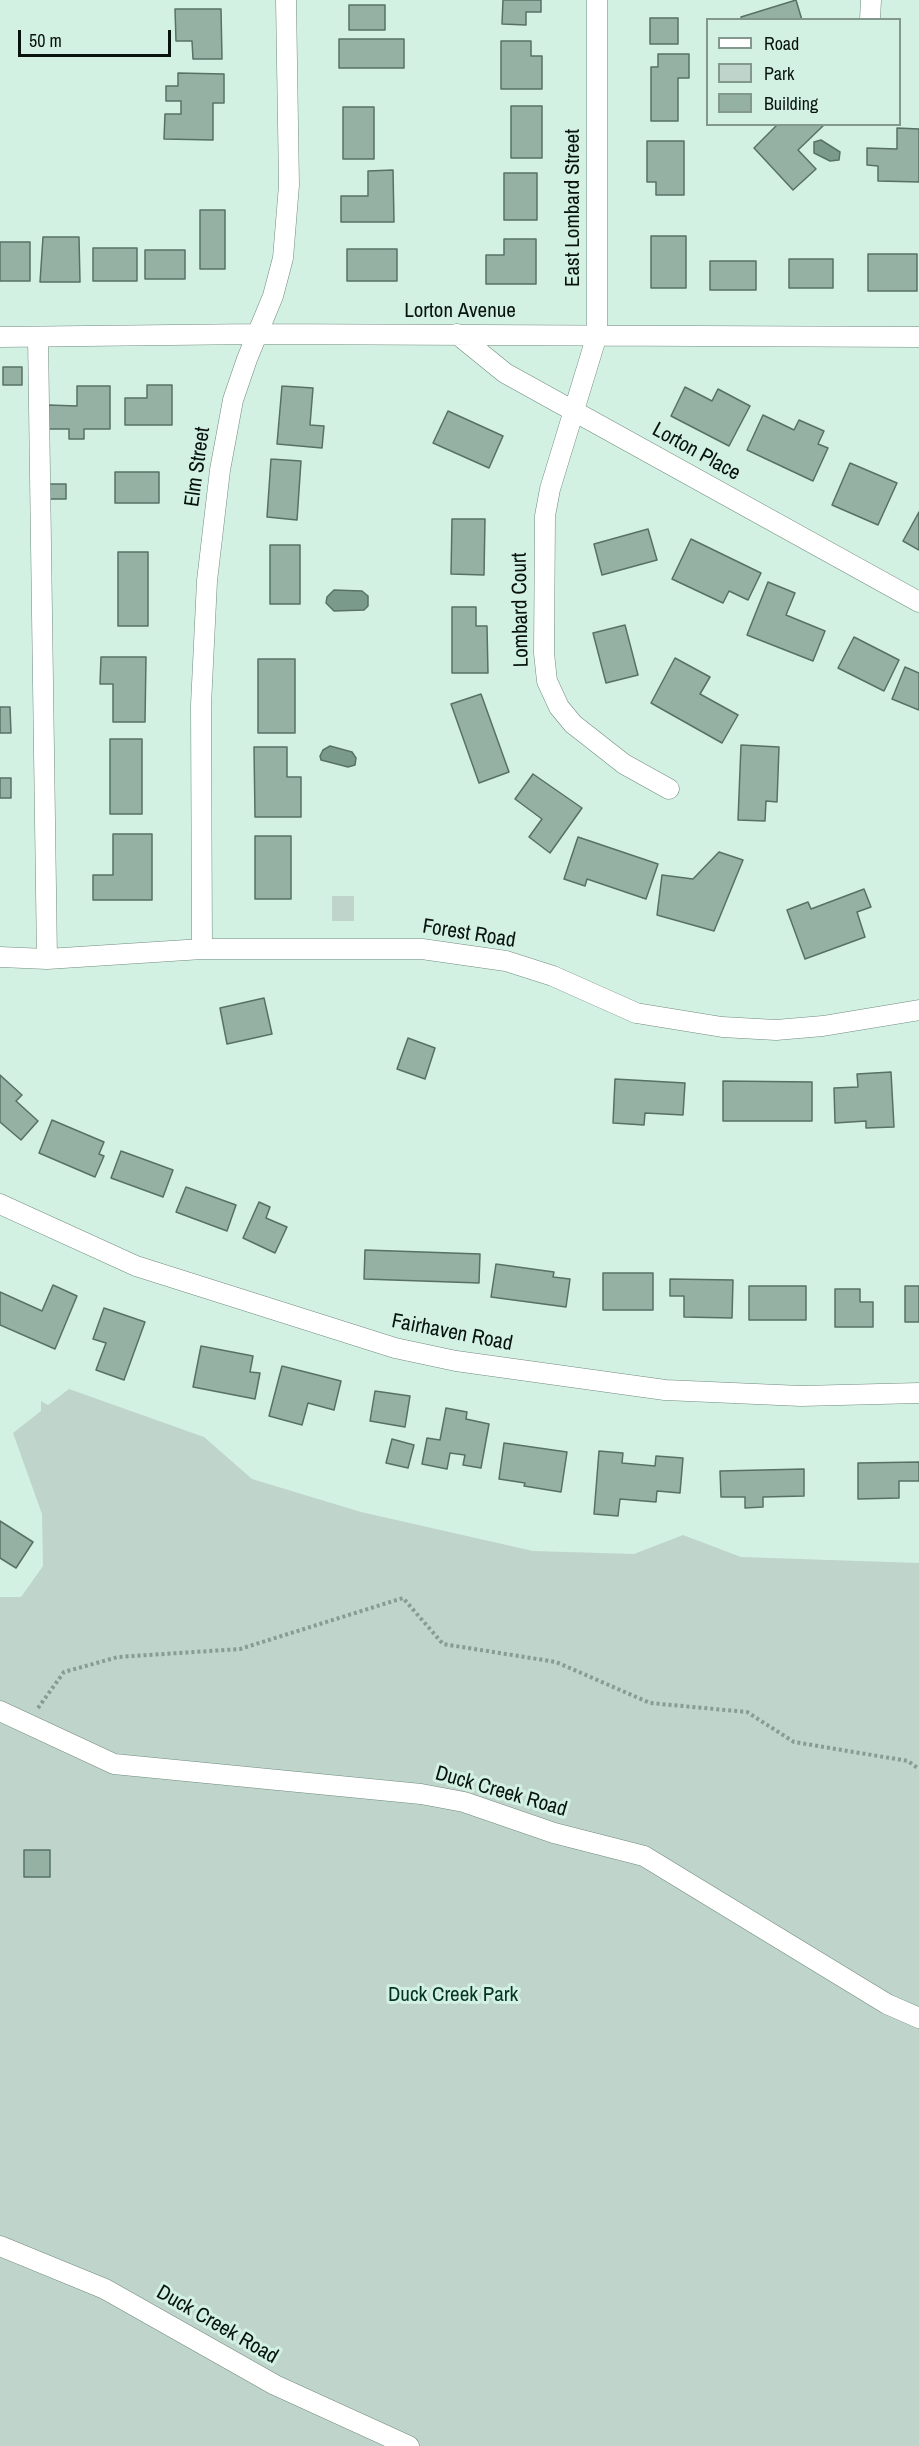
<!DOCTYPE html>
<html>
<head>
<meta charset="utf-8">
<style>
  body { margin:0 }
  #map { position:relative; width:919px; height:2446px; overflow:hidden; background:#d3f1e2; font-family:"Archivo Narrow",sans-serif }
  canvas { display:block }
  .legend { position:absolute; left:706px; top:18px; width:195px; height:108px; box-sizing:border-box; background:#d3f1e2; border:2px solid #82988d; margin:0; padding:8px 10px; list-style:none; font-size:18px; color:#08130e }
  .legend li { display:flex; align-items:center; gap:12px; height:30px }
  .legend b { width:30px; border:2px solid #82988d }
  .scale { position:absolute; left:18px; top:30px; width:153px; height:27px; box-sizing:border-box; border:3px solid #08130e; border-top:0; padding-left:8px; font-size:18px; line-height:21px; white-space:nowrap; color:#08130e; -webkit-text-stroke:4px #d3f1e2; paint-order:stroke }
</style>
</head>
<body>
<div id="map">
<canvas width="919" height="2446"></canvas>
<ul class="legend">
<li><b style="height:8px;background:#fff"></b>Road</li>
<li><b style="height:16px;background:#bfd4ca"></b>Park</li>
<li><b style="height:16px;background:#95b1a4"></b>Building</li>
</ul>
<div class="scale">50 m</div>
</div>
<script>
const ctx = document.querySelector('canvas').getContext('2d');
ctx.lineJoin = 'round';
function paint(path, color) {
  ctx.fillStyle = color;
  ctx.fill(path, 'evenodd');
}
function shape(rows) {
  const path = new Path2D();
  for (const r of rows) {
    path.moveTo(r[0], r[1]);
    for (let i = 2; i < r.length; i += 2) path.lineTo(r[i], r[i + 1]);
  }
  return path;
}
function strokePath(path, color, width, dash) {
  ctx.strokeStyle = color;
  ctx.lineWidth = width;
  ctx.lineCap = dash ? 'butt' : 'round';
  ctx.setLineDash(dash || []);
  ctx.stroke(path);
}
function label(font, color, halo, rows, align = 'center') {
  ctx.font = font + ' "Archivo Narrow",sans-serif';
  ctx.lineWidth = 6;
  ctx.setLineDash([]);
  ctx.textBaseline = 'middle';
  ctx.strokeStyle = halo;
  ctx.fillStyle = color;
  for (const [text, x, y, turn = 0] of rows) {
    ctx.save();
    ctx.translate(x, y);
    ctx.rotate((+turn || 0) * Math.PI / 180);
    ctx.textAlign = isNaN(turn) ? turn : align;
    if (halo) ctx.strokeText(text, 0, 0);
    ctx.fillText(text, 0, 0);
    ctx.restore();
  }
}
const green = shape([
  [332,896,354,896,354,921,332,921],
  [69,1389,204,1437,252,1479,361,1512,533,1551,634,1554,683,1535,741,1557,919,1563,919,2446,0,2446,0,1597,21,1597,43,1566,42,1514,13,1433,41,1411,41,1401,48,1405]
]);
const water = shape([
  [821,140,840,152,839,160,830,161,814,153,814,142,821,140],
  [334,590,362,591,368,596,368,606,364,610,334,611,326,603,327,597,334,590],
  [330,746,352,752,356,758,355,765,348,767,321,760,320,756,323,750,330,746]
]);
const building = shape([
  [503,0,541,0,541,12,526,12,526,25,502,24,503,0],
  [796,0,802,20,742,20,741,17,796,0],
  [349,5,385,5,385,30,349,30,349,5],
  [175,9,221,9,222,59,193,59,192,41,176,41,175,9],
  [650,18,678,18,678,44,650,44,650,18],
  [339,39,404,39,404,68,339,68,339,39],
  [501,41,531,41,531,56,542,56,542,89,501,89,501,41],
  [658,54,689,54,689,78,678,78,678,121,651,121,651,67,658,67,658,54],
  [178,73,224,74,224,103,213,103,213,140,164,139,165,114,181,114,181,101,166,101,166,86,178,86,178,73],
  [511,106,542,106,542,158,511,158,511,106],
  [343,107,374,107,374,159,343,159,343,107],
  [778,124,825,124,798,150,816,169,793,190,754,148,778,124],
  [897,128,919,129,919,182,878,181,878,166,867,165,867,148,897,149,897,128],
  [647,141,684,141,684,195,656,195,656,182,647,182,647,141],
  [393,170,394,222,341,222,341,196,368,196,368,171,393,170],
  [504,173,537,173,537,220,504,220,504,173],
  [200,210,225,210,225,269,200,269,200,210],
  [651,236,686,236,686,288,651,288,651,236],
  [43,237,79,237,80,282,40,282,43,237],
  [504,239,536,239,536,284,486,284,486,255,504,255,504,239],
  [0,242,30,242,30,281,0,281,0,242],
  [93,248,137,248,137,281,93,281,93,248],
  [347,249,397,249,397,281,347,281,347,249],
  [145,250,185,250,185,279,145,279,145,250],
  [868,254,917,254,917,291,868,291,868,254],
  [789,259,833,259,833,288,789,288,789,259],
  [710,261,756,261,756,290,710,290,710,261],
  [3,367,22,367,22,385,3,385,3,367],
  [147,385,172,385,172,425,125,425,125,398,147,398,147,385],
  [77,386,110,386,110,429,84,429,84,439,69,439,69,429,48,429,48,405,77,406,77,386],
  [282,386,313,388,310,425,324,426,322,448,277,444,282,386],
  [685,387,712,401,718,389,750,406,729,446,671,416,685,387],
  [448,411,503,436,489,468,433,443,448,411],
  [763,415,794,430,799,420,824,431,818,444,828,448,813,481,747,450,763,415],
  [271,459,301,461,297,520,267,517,271,459],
  [850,463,897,483,878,525,832,505,850,463],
  [115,472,159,472,159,503,115,503,115,472],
  [48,484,66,484,66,499,48,499,48,484],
  [919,512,919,550,903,541,919,512],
  [452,519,485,519,484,575,451,574,452,519],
  [648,529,657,560,602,575,594,544,648,529],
  [691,539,761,573,748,600,729,591,723,603,672,579,691,539],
  [270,545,300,545,300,604,270,604,270,545],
  [118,552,148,552,148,626,118,626,118,552],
  [768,582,795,593,786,615,825,631,813,661,747,635,768,582],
  [452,607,476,607,476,626,487,626,488,673,452,673,452,607],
  [625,625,638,675,606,683,593,633,625,625],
  [854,637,899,660,884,691,838,668,854,637],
  [101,657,146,657,145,722,113,722,113,684,100,684,101,657],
  [675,658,710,677,700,694,738,715,722,743,651,703,675,658],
  [258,659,295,659,295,733,258,733,258,659],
  [905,667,919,673,919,710,892,699,905,667],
  [481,694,509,772,479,783,451,704,481,694],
  [0,707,10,707,11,733,0,733,0,707],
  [110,739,142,739,142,814,110,814,110,739],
  [741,745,779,747,777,802,766,801,765,821,738,820,741,745],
  [254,747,287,747,287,777,301,777,301,817,255,817,254,747],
  [533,774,582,808,550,853,529,837,542,819,515,799,533,774],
  [0,778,11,778,11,798,0,798,0,778],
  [113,834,152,834,152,900,93,900,93,875,113,875,113,834],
  [255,836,291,836,291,899,255,899,255,836],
  [578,837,658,864,646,899,587,879,585,886,564,879,578,837],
  [719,852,743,860,714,931,657,915,662,875,693,879,719,852],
  [864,889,871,907,857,912,865,937,805,959,787,910,808,902,811,909,864,889],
  [264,998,272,1034,227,1044,220,1008,264,998],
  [408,1038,435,1048,425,1079,397,1069,408,1038],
  [891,1072,894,1127,866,1128,866,1121,835,1123,834,1088,858,1087,857,1074,891,1072],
  [0,1075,22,1095,16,1101,38,1121,21,1140,0,1122,0,1075],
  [615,1079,685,1083,683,1115,645,1113,644,1125,613,1123,615,1079],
  [723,1081,812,1082,812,1121,723,1121,723,1081],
  [52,1120,104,1142,99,1154,104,1156,95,1177,39,1153,52,1120],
  [121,1151,173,1170,163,1197,111,1178,121,1151],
  [186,1187,236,1205,227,1231,176,1212,186,1187],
  [259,1202,270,1207,266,1218,287,1227,275,1253,243,1238,259,1202],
  [365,1250,480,1254,479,1283,364,1279,365,1250],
  [496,1264,554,1272,553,1277,570,1279,566,1307,491,1297,496,1264],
  [603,1273,653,1273,653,1310,603,1310,603,1273],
  [670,1279,733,1280,732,1318,684,1317,684,1296,670,1296,670,1279],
  [53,1285,77,1296,55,1349,0,1325,0,1292,42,1311,53,1285],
  [749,1286,806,1286,806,1320,749,1320,749,1286],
  [905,1286,919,1286,919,1322,905,1322,905,1286],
  [835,1289,860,1289,860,1302,873,1302,873,1327,835,1327,835,1289],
  [104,1308,145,1322,124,1380,96,1370,106,1343,93,1339,104,1308],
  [201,1346,253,1356,250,1372,260,1373,255,1399,193,1387,201,1346],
  [282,1366,341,1381,334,1410,308,1403,302,1425,269,1416,282,1366],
  [375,1391,410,1396,405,1427,370,1421,375,1391],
  [446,1408,467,1412,466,1419,489,1424,481,1468,463,1465,465,1455,450,1453,447,1469,422,1464,427,1438,440,1440,446,1408],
  [392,1439,414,1445,408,1468,386,1463,392,1439],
  [504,1443,567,1452,561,1492,524,1486,525,1483,499,1479,504,1443],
  [599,1451,623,1453,622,1463,655,1466,656,1456,683,1458,680,1493,657,1491,656,1502,620,1499,618,1516,594,1514,599,1451],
  [919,1462,919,1481,899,1481,899,1498,858,1499,858,1463,919,1462],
  [804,1469,804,1496,763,1497,763,1507,745,1508,745,1497,721,1497,720,1471,804,1469],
  [0,1521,33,1542,16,1568,0,1558,0,1521],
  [24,1850,50,1850,50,1877,24,1877,24,1850]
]);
const path = shape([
  [38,1708,64,1672,118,1657,240,1649,403,1598,443,1644,556,1662,650,1703,747,1712,794,1742,908,1761,919,1769]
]);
const minor = shape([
  [597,0,597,335,550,489,545,516,544,653,547,681,559,707,573,724,624,764,669,789],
  [870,20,871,0],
  [457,334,505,373,919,602],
  [0,337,256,334,919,337],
  [38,337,47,959],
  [202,949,201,705,207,581,220,470,233,400,247,359,273,296,283,258,289,185,286,0],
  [0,957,47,959,202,949,422,949,506,961,553,976,636,1013,722,1027,776,1030,823,1026,919,1010],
  [0,1204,136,1266,395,1348,456,1361,665,1390,801,1396,919,1393],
  [0,1711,114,1764,421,1794,464,1802,554,1833,644,1856,887,2004,919,2018],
  [0,2246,105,2289,275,2385,409,2446]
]);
const streetNames = [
  ["East Lombard Street",573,208,-90],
  ["Lorton Avenue",460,311],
  ["Lorton Place",696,452,29],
  ["Elm Street",198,467,-82],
  ["Lombard Court",521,610,-91],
  ["Forest Road",469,934,9],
  ["Fairhaven Road",452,1333,11],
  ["Duck Creek Road",501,1792,16],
  ["Duck Creek Road",217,2325,30]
];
const parkNames = [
  ["Duck Creek Park",453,1995]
];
paint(green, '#bfd4ca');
paint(water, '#7a9a8b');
strokePath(water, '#587266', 1.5);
paint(building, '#95b1a4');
strokePath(building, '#577165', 1.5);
strokePath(minor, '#708b7e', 21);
strokePath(path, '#869d92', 4, [3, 3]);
strokePath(minor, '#fff', 20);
label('21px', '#08130e', '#d3f1e2', streetNames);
label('21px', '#033322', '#d3f1e2', parkNames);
</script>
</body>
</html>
